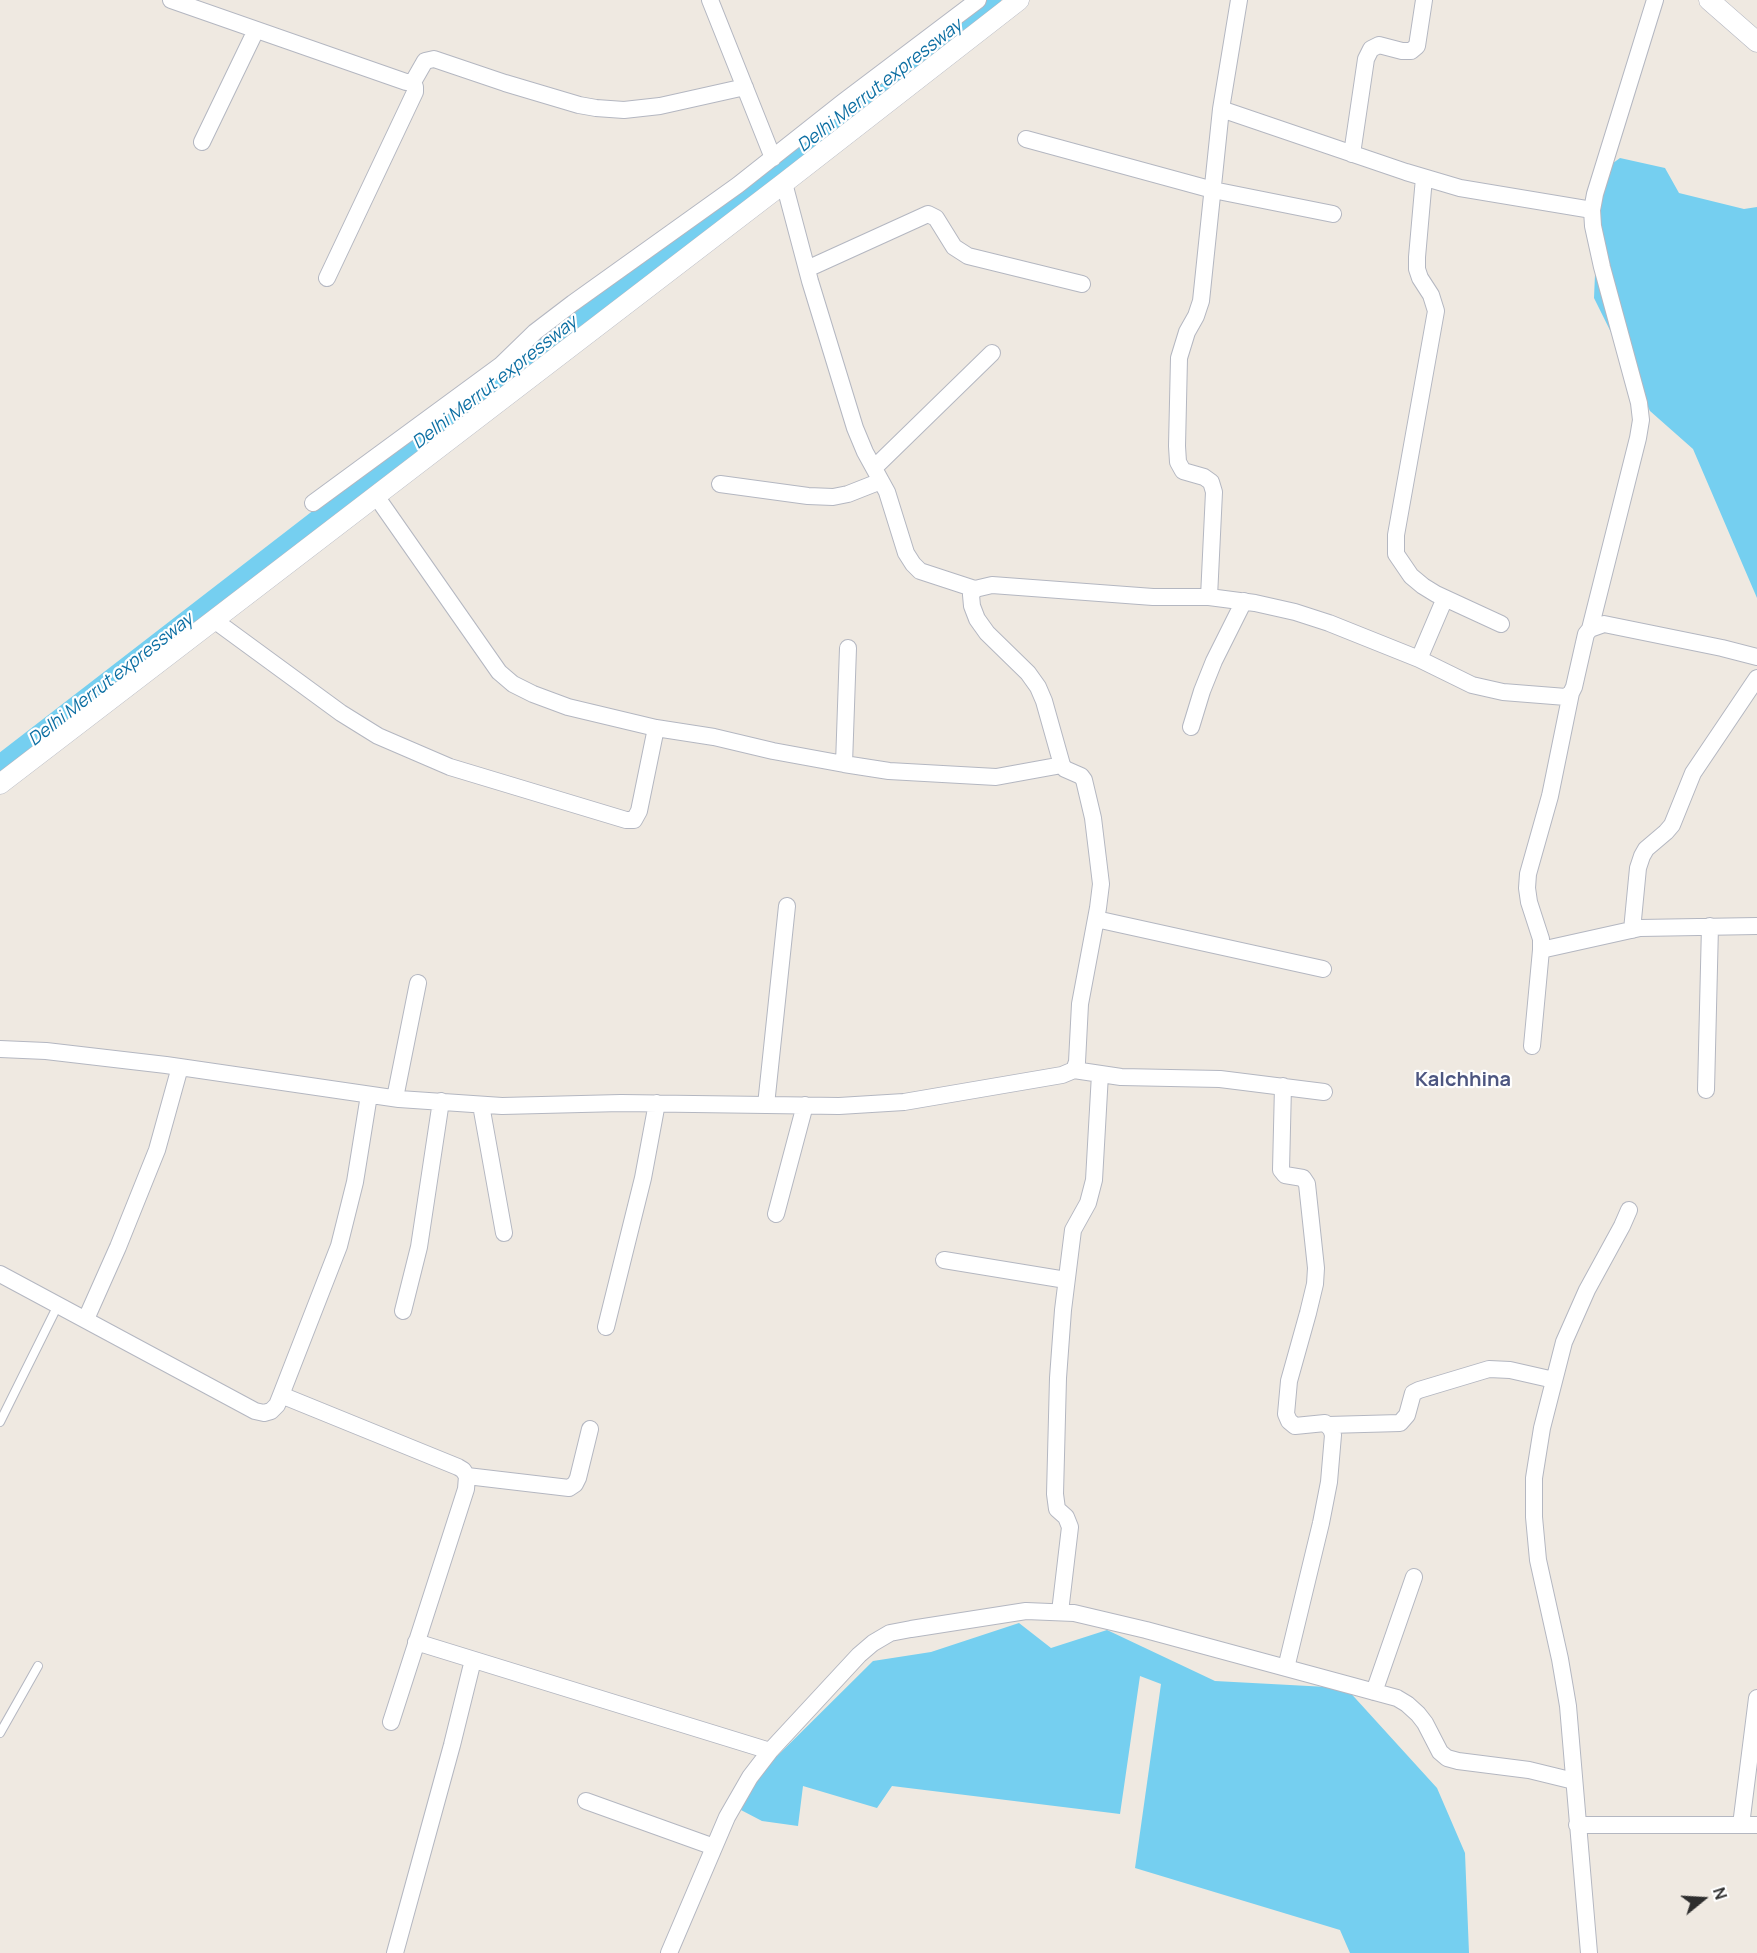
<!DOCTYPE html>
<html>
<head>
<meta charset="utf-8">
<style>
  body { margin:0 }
  #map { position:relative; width:1757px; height:1953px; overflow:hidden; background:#efe9e1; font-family:Manrope,sans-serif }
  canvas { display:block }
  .north { position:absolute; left:1673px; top:1869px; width:60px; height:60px; -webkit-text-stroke:4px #fff; paint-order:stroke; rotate:72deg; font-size:16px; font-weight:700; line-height:24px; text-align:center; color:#2e2e2e }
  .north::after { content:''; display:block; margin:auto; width:21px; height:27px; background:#2e2e2e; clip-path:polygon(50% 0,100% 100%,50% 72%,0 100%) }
</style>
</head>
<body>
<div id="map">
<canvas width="1757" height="1953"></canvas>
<div class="north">N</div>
</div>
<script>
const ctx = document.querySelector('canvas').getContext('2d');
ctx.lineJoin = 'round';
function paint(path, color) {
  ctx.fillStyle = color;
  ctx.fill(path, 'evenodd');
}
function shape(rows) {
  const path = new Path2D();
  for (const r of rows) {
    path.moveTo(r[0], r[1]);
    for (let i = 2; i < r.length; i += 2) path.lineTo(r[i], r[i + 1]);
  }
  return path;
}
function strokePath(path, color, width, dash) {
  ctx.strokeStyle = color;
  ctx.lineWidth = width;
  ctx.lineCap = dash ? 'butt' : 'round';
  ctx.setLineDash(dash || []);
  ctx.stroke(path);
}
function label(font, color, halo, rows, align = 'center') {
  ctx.font = font + ' Manrope,sans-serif';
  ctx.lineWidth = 4.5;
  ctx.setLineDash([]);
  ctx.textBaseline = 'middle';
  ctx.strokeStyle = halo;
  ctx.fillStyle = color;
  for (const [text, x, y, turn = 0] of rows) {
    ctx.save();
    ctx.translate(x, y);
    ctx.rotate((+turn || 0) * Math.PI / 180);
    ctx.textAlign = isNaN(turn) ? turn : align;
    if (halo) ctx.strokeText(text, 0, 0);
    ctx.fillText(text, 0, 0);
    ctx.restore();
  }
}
const water = shape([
  [1620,158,1665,168,1679,193,1744,209,1757,207,1757,598,1693,449,1650,411,1594,298,1598,204,1602,171],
  [1019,1623,1051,1648,1107,1630,1215,1681,1346,1688,1437,1788,1465,1853,1469,1953,1350,1953,1340,1930,1135,1868,1161,1684,1140,1676,1120,1814,892,1786,877,1808,803,1786,798,1826,762,1821,739,1809,750,1783,873,1661,931,1652]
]);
const canal = shape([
  [0,765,991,0]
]);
const service = shape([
  [0,1422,58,1305],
  [0,1733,38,1666]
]);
const minor = shape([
  [171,0,406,82,413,82,425,61,434,59,505,83,579,105,596,108,624,110,660,106,745,87],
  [710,0,773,158],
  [1221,109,1406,172,1460,188,1592,210],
  [1026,139,1213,190,1333,214],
  [202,142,256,30],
  [1352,154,1366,59,1371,49,1379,45,1402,51,1411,51,1417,46,1424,0],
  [1424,178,1417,257,1417,269,1420,278,1431,295,1436,311,1396,535,1396,554,1411,576,1423,586,1436,594,1501,624],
  [784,183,810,281,855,428,865,452,887,492,906,553,913,564,920,571,975,589],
  [807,269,928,214,936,218,954,247,968,256,1082,284],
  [327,278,415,92,415,87,413,82],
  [874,468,992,353],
  [720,484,808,496,833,497,848,494,881,481],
  [376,496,499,672,513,684,533,694,568,707,656,728,714,737,773,751,844,764,889,771,996,777,1062,765],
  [313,503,501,365,535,332,573,303,738,185,843,102,978,0],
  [1209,597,1214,492,1211,482,1204,477,1183,471,1178,462,1177,446,1179,358,1187,332,1196,316,1201,301,1221,109,1239,0],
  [214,620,341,713,378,736,450,767,626,820,634,820,639,811,656,728],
  [1590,629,1638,438,1641,420,1639,403,1602,267,1593,226,1592,210,1595,194,1655,0],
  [1419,659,1445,598],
  [1191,727,1202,691,1214,661,1244,601],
  [844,764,848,648],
  [1096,919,1323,969],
  [1632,930,1638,868,1642,856,1646,849,1666,832,1672,825,1693,773,1757,678],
  [1541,950,1640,928,1757,926],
  [1532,1046,1541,950,1541,939,1529,902,1527,888,1528,874,1550,796,1571,693],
  [0,1049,46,1051,166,1065,399,1099,502,1106,621,1103,839,1106,904,1102,1062,1075,1074,1070,1077,1062,1080,1004,1098,908,1101,884,1093,818,1084,780,1081,776,1065,769,1062,765,1044,701,1038,687,1028,673,987,633,977,619,972,606,971,595,975,589,992,585,1153,597,1209,597,1255,603,1295,612,1329,623,1419,659,1472,685,1503,692,1566,697,1571,693,1574,687,1586,634,1590,629,1604,624,1722,648,1757,657],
  [1074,1070,1121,1077,1220,1079,1324,1092],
  [1283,1086,1281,1170,1285,1175,1303,1178,1307,1184,1316,1268,1315,1284,1308,1313,1289,1381,1286,1414,1289,1421,1295,1426,1325,1423,1331,1429,1333,1435,1329,1482,1321,1523,1286,1668],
  [1706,1090,1710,926],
  [395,1098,418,983],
  [481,1105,504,1233],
  [766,1105,787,906],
  [776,1214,805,1105],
  [944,1260,1066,1280],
  [0,1274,255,1411,264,1413,271,1411,277,1405,281,1395,339,1246,355,1182,369,1095],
  [403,1311,419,1247,441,1101],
  [86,1319,118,1247,157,1150,180,1067],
  [606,1327,643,1178,657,1103],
  [281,1395,458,1467,463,1470,467,1476,466,1489,391,1722],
  [1328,1425,1400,1423,1407,1415,1413,1393,1419,1390,1489,1369,1510,1370,1554,1380],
  [467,1476,569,1488,575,1484,578,1478,590,1429],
  [1060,1612,1070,1527,1066,1517,1057,1509,1055,1494,1058,1378,1063,1310,1073,1230,1088,1203,1094,1180,1100,1074],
  [416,1642,770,1751],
  [1374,1692,1414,1577],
  [586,1801,714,1847],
  [1577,1825,1757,1825],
  [1741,1825,1757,1698],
  [395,1953,452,1745,473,1660],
  [669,1953,727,1817,750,1777,770,1751,859,1655,873,1643,890,1633,911,1629,1026,1611,1074,1613,1146,1630,1397,1698,1407,1704,1418,1714,1425,1723,1440,1752,1447,1758,1458,1761,1529,1770,1574,1781],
  [1589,1953,1568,1706,1560,1659,1538,1560,1534,1517,1534,1478,1542,1428,1564,1342,1587,1290,1622,1226,1629,1210]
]);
const tertiary = shape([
  [1709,0,1757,42],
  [0,784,784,183,1019,0]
]);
const waterNames = [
  ["Delhi Merrut expressway",880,86,-38],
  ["Delhi Merrut expressway",495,383,-38],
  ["Delhi Merrut expressway",111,680,-38]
];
const quarterNames = [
  ["Kalchhina",1463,1080]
];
paint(water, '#75cff0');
strokePath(canal, '#75cff0', 20);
strokePath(service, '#b4b7c1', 10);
strokePath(minor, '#b4b7c1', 18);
strokePath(tertiary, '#b4b7c1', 21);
strokePath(service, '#fff', 8);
strokePath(minor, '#fff', 16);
strokePath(tertiary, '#fff', 20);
label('italic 18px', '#0d6fa3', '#fff', waterNames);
label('bold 20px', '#4d5680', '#fff', quarterNames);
</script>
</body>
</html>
